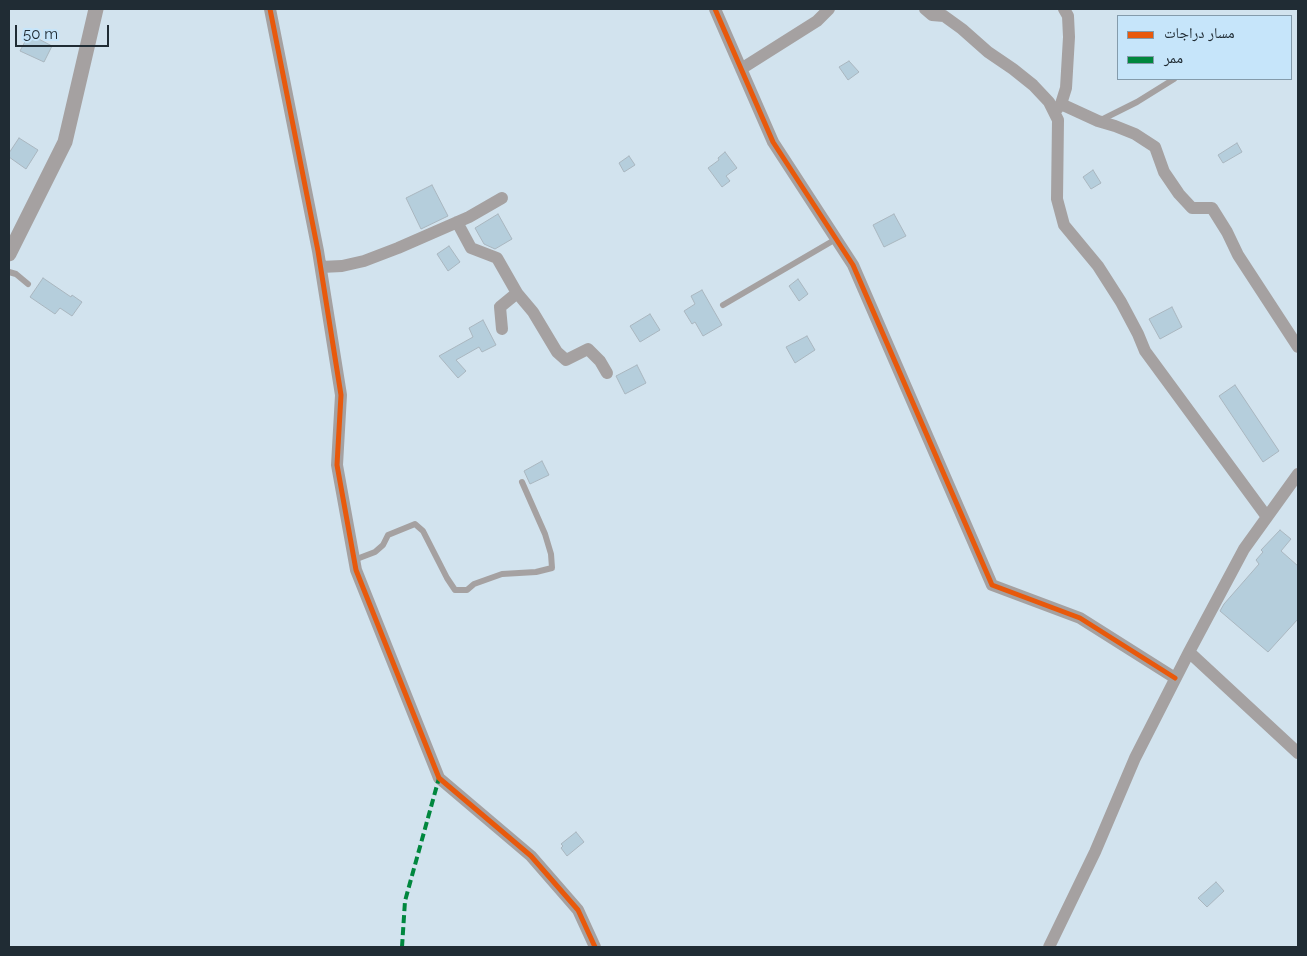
<!DOCTYPE html>
<html>
<head>
<meta charset="utf-8">
<style>
  body { margin:0 }
  #map { position:relative; width:1307px; height:956px; overflow:hidden; background:#d2e3ee; font-family:Raleway,"Noto Naskh Arabic",sans-serif }
  canvas { display:block }
  .frame { position:absolute; inset:0; border:10px solid #202c34; pointer-events:none }
  .legend { position:absolute; left:1117px; top:15px; width:175px; height:65px; box-sizing:border-box; background:#c6e5fa; border:1px solid #849bab; margin:0; padding:6px 9px; list-style:none; font-size:15px; color:#202c34 }
  .legend li { display:flex; align-items:center; gap:10px; height:25px }
  .legend b { width:25px; border:1px solid #849bab }
  .scale { position:absolute; left:15px; top:25px; width:94px; height:22px; box-sizing:border-box; border:2px solid #202c34; border-top:0; padding-left:6px; font-size:15px; line-height:18px; white-space:nowrap; color:#202c34; -webkit-text-stroke:4px #c6e5fa; paint-order:stroke }
</style>
</head>
<body>
<div id="map">
<canvas width="1307" height="956"></canvas>
<div class="frame"></div>
<ul class="legend">
<li><b style="height:6px;background:#e8590c"></b>مسار دراجات</li>
<li><b style="height:6px;background:#00873e"></b>ممر</li>
</ul>
<div class="scale">50 m</div>
</div>
<script>
const ctx = document.querySelector('canvas').getContext('2d');
ctx.lineJoin = 'round';
function paint(path, color) {
  ctx.fillStyle = color;
  ctx.fill(path, 'evenodd');
}
function shape(rows) {
  const path = new Path2D();
  for (const r of rows) {
    path.moveTo(r[0], r[1]);
    for (let i = 2; i < r.length; i += 2) path.lineTo(r[i], r[i + 1]);
  }
  return path;
}
function strokePath(path, color, width, dash) {
  ctx.strokeStyle = color;
  ctx.lineWidth = width;
  ctx.lineCap = dash ? 'butt' : 'round';
  ctx.setLineDash(dash || []);
  ctx.stroke(path);
}
const building = shape([
  [29,34,52,46,44,62,20,51,29,34],
  [849,61,859,72,848,80,839,67,849,61],
  [19,138,38,150,26,169,9,157,9,153,19,138],
  [1237,143,1242,152,1223,163,1218,155,1237,143],
  [725,152,737,168,726,176,730,181,722,187,708,168,719,160,718,158,725,152],
  [629,156,635,165,624,172,619,163,629,156],
  [1093,170,1101,183,1091,189,1083,177,1093,170],
  [432,185,448,216,421,229,406,198,432,185],
  [498,214,512,239,495,249,484,244,475,228,498,214],
  [894,214,906,236,884,247,873,225,894,214],
  [449,246,460,262,448,271,437,254,449,246],
  [43,278,71,297,72,295,82,302,72,316,60,308,55,314,30,297,43,278],
  [798,279,808,294,799,301,789,286,798,279],
  [702,290,722,325,703,336,695,322,692,324,684,311,695,304,691,296,702,290],
  [1172,307,1182,327,1160,339,1149,319,1172,307],
  [650,314,660,330,640,342,630,326,650,314],
  [483,320,496,345,482,352,479,347,456,360,466,371,458,378,439,356,473,337,469,328,483,320],
  [807,336,815,350,795,363,786,347,807,336],
  [637,365,646,383,625,394,616,376,637,365],
  [1235,385,1279,451,1263,462,1219,396,1235,385],
  [542,461,549,475,530,484,524,471,542,461],
  [1280,530,1291,539,1281,551,1298,566,1298,619,1268,652,1220,611,1224,604,1259,564,1256,560,1263,552,1261,550,1280,530],
  [576,832,584,842,567,856,561,848,563,846,561,844,576,832],
  [1216,882,1224,891,1207,907,1198,898,1216,882]
]);
const service = shape([
  [1099,121,1137,102,1174,79],
  [9,272,16,274,28,284],
  [723,305,836,239],
  [354,560,375,552,383,545,388,535,415,524,423,531,447,578,455,590,467,590,474,584,502,574,536,572,552,568,551,554,545,534,522,482]
]);
const minor = shape([
  [270,9,318,251,341,395,337,465,356,570,439,778,531,856,578,910,595,947],
  [715,9,773,142,853,265,992,585,1080,618,1175,678],
  [925,9,932,15,944,16,962,29,988,52,1013,69,1033,85,1049,102,1058,120,1057,199,1064,225,1098,266,1121,302,1138,334,1145,351,1267,517],
  [741,69,817,21,829,9],
  [1061,104,1098,121,1115,126,1135,134,1155,147,1164,172,1179,194,1192,208,1212,208,1227,232,1238,255,1298,347],
  [1057,109,1061,104,1066,88,1069,37,1068,16,1064,9],
  [457,222,471,248,497,258,517,293,500,307,502,329],
  [321,267,342,266,364,261,398,248,469,217,502,198],
  [517,293,533,312,557,352,566,360,588,349,600,361,607,373],
  [1189,652,1298,753],
  [1049,947,1095,852,1135,758,1189,652,1244,549,1298,474]
]);
const tertiary = shape([
  [9,254,65,142,96,9]
]);
const quiet = shape([
  [402,947,405,901,439,778]
]);
const cycleway = shape([
  [270,9,318,251,341,395,337,465,356,570,439,778,531,856,578,910,595,947],
  [715,9,773,142,853,265,992,585,1080,618,1175,678]
]);
paint(building, '#b5cedc');
strokePath(building, '#a9b6bf', 1);
strokePath(service, '#a5a1a1', 6);
strokePath(minor, '#a5a1a1', 12);
strokePath(tertiary, '#a5a1a1', 15);
strokePath(quiet, '#00873e', 4, [8, 4]);
strokePath(cycleway, '#e8590c', 5);
</script>
</body>
</html>
